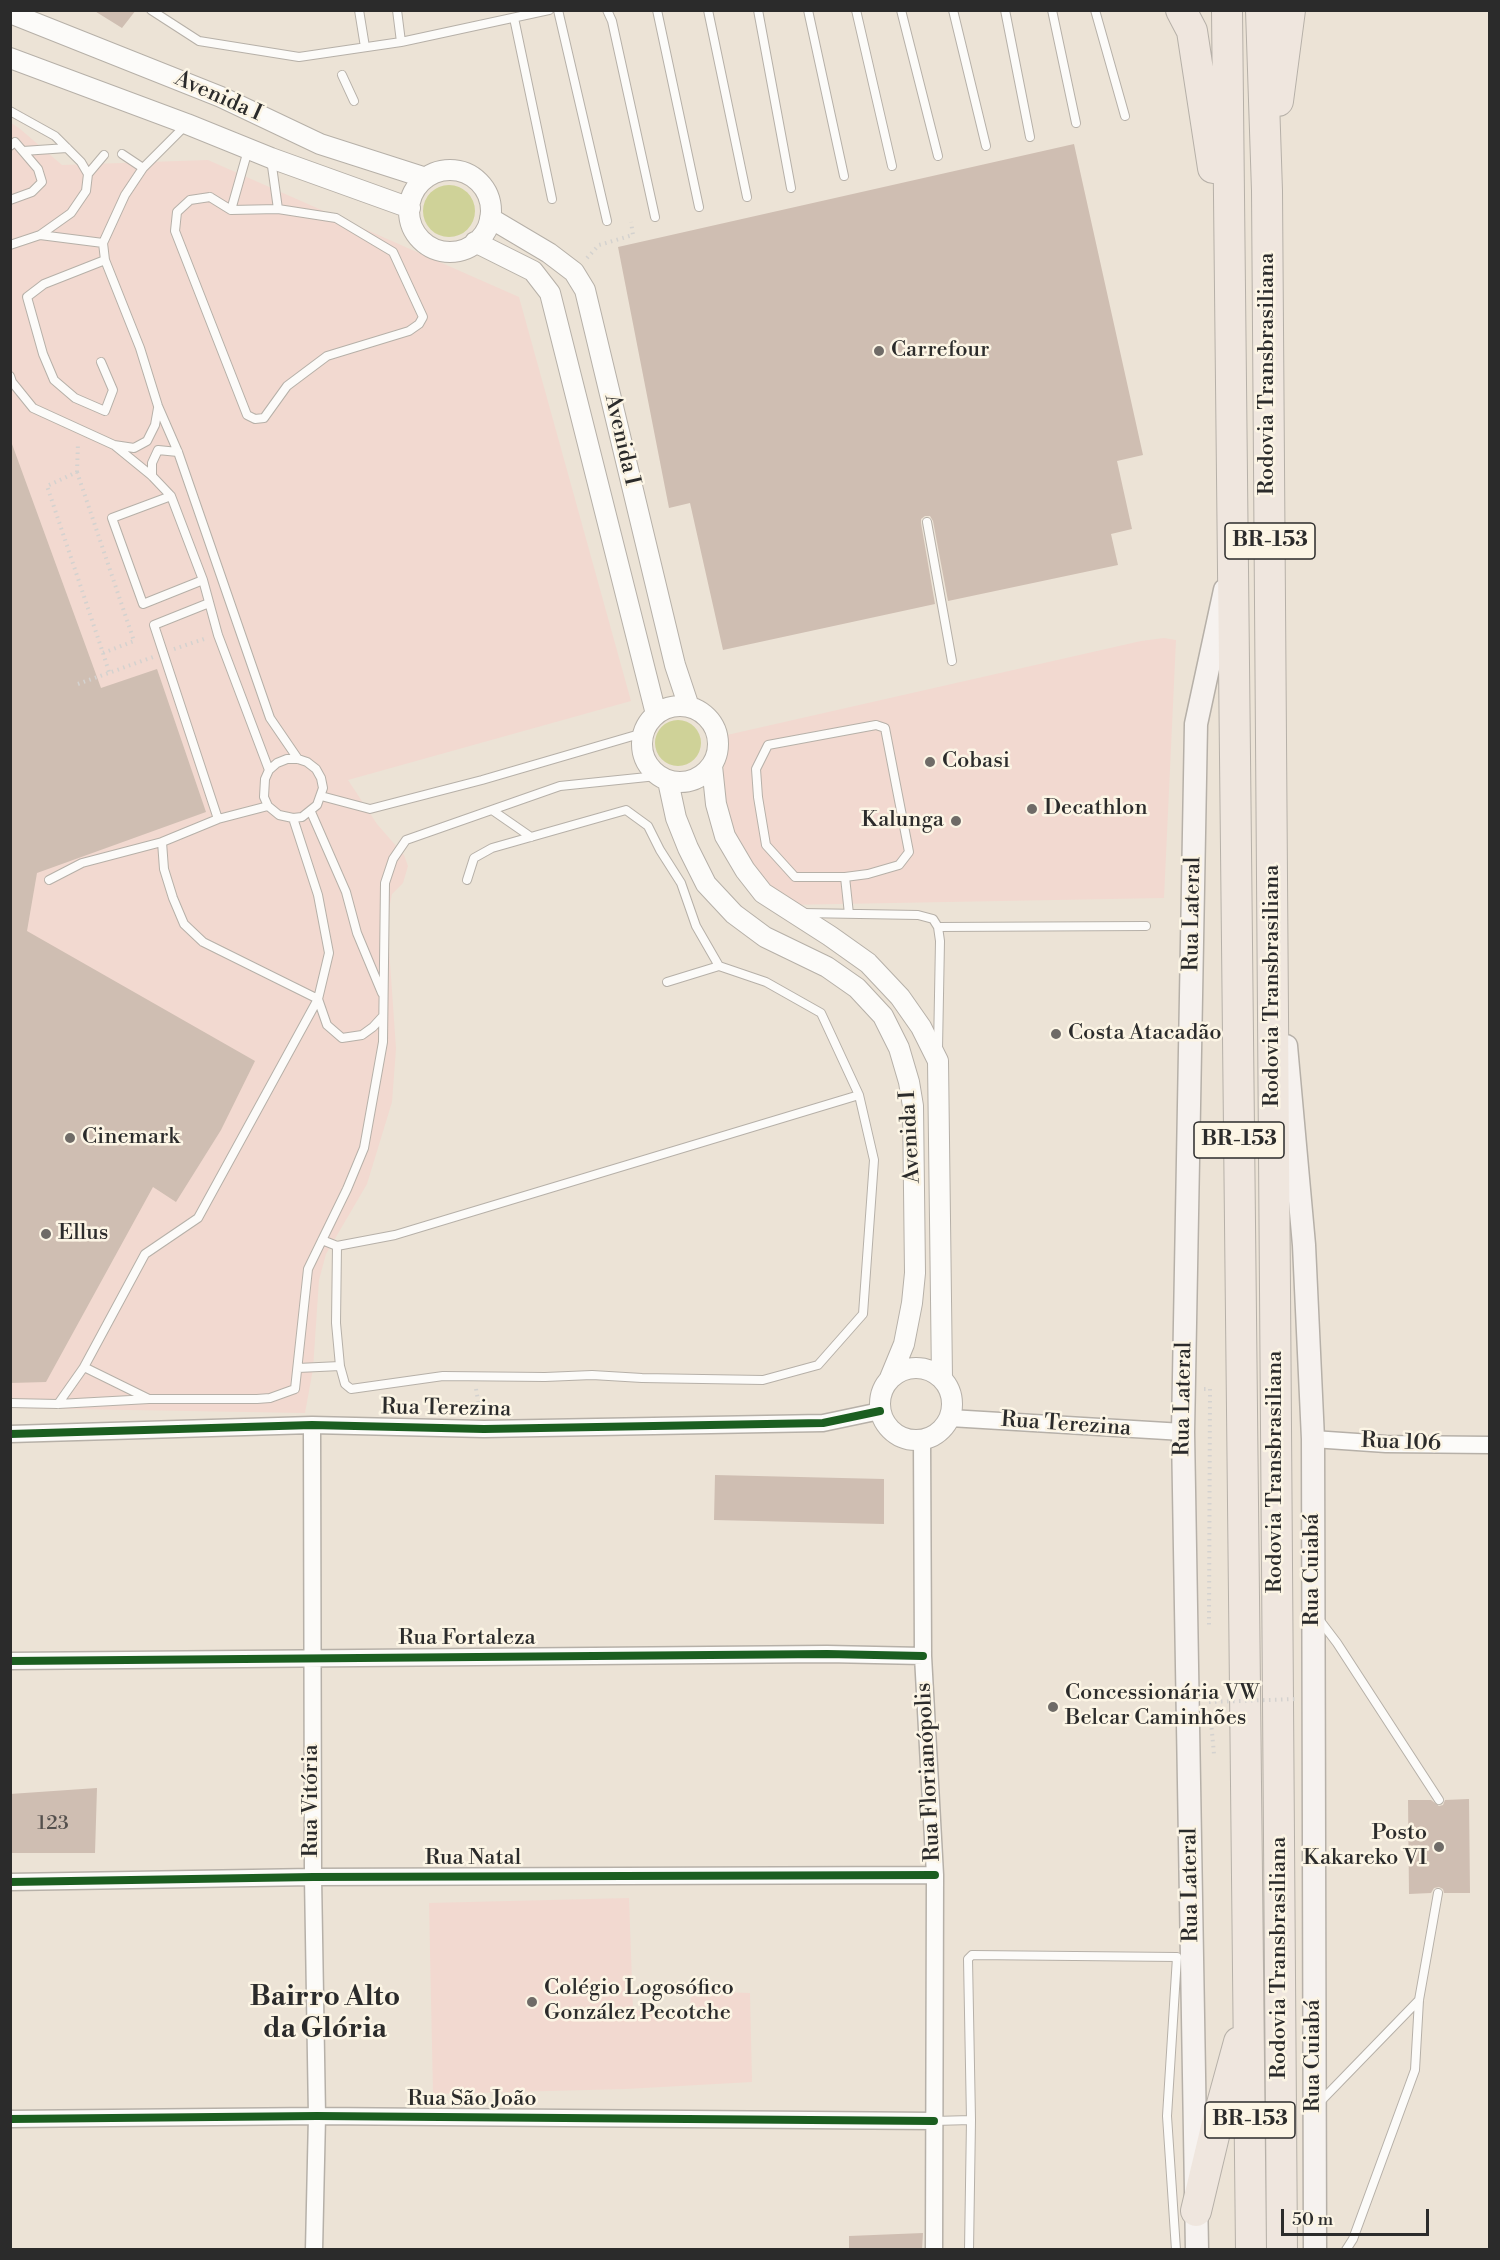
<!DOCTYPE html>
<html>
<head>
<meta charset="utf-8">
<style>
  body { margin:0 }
  #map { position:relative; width:1500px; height:2260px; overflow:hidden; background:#ece3d6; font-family:"Libre Bodoni",serif }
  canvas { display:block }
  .frame { position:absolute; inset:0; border:12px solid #2b2b2b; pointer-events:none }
  .scale { position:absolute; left:1281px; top:2209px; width:148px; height:27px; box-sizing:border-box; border:3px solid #2b2b2b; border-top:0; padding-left:8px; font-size:18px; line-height:21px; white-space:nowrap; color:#2b2b2b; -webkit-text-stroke:4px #fcf5e5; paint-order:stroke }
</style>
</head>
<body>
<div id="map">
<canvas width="1500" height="2260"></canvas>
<div class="frame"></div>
<div class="scale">50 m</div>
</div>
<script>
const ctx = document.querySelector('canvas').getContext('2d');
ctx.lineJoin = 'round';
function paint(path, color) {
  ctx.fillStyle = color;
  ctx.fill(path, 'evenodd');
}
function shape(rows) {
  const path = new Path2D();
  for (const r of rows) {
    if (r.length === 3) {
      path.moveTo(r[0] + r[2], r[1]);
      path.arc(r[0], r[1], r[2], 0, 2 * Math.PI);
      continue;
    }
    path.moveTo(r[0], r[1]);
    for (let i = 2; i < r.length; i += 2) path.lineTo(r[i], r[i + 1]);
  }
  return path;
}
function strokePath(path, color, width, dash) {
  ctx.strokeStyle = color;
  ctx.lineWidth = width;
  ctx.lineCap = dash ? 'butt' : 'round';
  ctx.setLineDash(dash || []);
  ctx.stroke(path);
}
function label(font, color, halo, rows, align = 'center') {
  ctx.font = font + ' "Libre Bodoni",serif';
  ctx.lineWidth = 5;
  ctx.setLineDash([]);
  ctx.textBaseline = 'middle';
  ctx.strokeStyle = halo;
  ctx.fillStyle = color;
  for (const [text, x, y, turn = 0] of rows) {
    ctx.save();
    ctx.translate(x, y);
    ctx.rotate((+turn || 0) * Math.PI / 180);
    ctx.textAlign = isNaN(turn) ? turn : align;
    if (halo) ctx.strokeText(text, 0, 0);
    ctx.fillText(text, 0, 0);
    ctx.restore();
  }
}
const built = shape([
  [11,123,19,128,62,165,208,160,519,297,631,701,348,780,377,824,404,855,408,866,403,883,392,894,387,919,396,1049,392,1102,367,1184,326,1254,319,1280,313,1369,305,1413,11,1408],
  [1164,638,1176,640,1164,898,784,905,766,899,718,798,725,761,727,735,1141,641],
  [629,1898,633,2010,690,2011,691,1991,750,1993,752,2082,626,2089,433,2094,429,1903]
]);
const green = shape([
  [449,211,26],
  [678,743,23]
]);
const building = shape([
  [93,10,136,10,122,28],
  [1074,144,1143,455,1117,461,1132,529,1111,534,1118,565,948,601,933,521,930,516,925,516,921,519,921,523,935,604,723,650,690,503,669,508,618,247],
  [12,444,101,688,157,669,206,812,37,873,27,931,255,1061,221,1130,176,1202,153,1187,46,1382,10,1383,10,445],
  [715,1475,884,1479,884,1524,714,1520],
  [97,1788,95,1853,10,1853,10,1794],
  [1469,1799,1470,1893,1444,1893,1443,1889,1439,1887,1434,1888,1431,1893,1409,1894,1408,1800,1431,1800,1439,1806,1443,1805,1445,1800],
  [923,2233,922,2250,849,2250,849,2236]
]);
const path = shape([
  [587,258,599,245,633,235,631,222],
  [77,472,134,641,103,653,47,486,77,472],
  [77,472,78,443],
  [174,649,207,638],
  [103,653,109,672],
  [78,684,153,657],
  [476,1389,479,1406,486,1406,485,1413],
  [1204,1389,1210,1389,1209,1627],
  [1211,1722,1214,1754]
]);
const service = shape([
  [151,10,199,41,299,57,401,42,549,10],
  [359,10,365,47],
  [397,10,401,42],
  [558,10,607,221],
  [607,10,612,21,655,217],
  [657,10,699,207],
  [708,10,747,197],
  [758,10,791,188],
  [808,10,844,176],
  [856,10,892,166],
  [901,10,938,156],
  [953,10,986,146],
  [1005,10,1030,137],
  [1052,10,1076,123],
  [1095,10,1125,116],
  [514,18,552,199],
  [342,75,354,101],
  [10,111,55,136,81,162,88,174,86,191,71,213,40,235,10,245],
  [187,124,143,168,125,195,103,243,105,260,140,348,158,406,178,452,270,718,298,759],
  [10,146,15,142,38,169,42,182,32,192,10,200],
  [23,151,67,148],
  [122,154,143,168],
  [271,159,278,209],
  [88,174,104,155],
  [210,197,231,210,278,209,336,218,393,252,423,317,419,324,409,331,327,356,287,386,264,418,255,419,247,415,175,231,177,212,190,200,210,197],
  [231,210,248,150],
  [40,235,103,243],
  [101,362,113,390,105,411,75,398,54,380,43,354,27,297,44,284,105,260],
  [10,376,12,382,33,408,114,445,152,476,171,496,203,580,218,635,269,770,265,779,264,797,268,806,279,815,293,818,302,817,317,805,323,788,321,778,316,769,307,762,298,759,287,759,277,763,269,770],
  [114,445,134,448,147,441,155,425,158,408],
  [152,476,152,463,158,450,178,452],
  [171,496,112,518,143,604,203,580],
  [927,522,952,661],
  [209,603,154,625,218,819],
  [876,725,885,728,909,852,899,865,868,874,845,877,795,877,766,845,758,797,756,769,768,745,876,725],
  [321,796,370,809,482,780,643,733],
  [268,806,218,819,162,842,164,869,173,898,184,924,203,942,318,999,327,1025,342,1038,362,1035,373,1027,383,1016],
  [492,810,531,837],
  [311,812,346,892,357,933,382,993],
  [293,818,318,895,329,953,318,999,198,1218,145,1254,84,1367,149,1399,257,1399,270,1398,295,1389,308,1269,347,1189,364,1148,383,1042,385,883,393,859,406,840,560,786,657,776],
  [845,877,849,914],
  [49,880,82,863,162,842],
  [467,880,474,858,492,848,626,810,648,826,660,850,681,883,696,926,719,966],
  [802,913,918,915,933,919,938,927,940,941,938,1049],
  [938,927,1146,926],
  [322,1240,337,1246,395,1235,859,1095],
  [337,1246,336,1323,340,1366,345,1384,351,1389,443,1376,545,1377,592,1375,642,1378,763,1380,818,1365,863,1314,874,1160,859,1095,821,1013,766,982,719,966,667,982],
  [298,1368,340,1366],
  [10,1403,58,1404,149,1399],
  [58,1404,84,1367],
  [1318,1618,1337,1643,1439,1800],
  [1319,2103,1419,2000],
  [934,2121,971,2120],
  [969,2250,971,2120,968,1959,972,1955,1177,1957,1167,2116,1176,2250],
  [1346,2250,1353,2239,1415,2070,1419,2000,1438,1893]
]);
const minor = shape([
  [950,1418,1183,1432],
  [312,1425,313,1877,317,2116,314,2250],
  [10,1434,312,1425,484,1429,823,1423,880,1411],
  [922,1439,923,1656,935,1875,934,2250],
  [1313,1439,1386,1444,1490,1445],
  [10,1661,827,1654,923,1656],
  [10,1882,313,1877,935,1875],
  [10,2119,317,2116,934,2121]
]);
const tertiary = shape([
  [10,13,221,97,320,144,426,178],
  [10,58,187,124,271,158,410,208],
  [450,211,41],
  [490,218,549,253,574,272,585,290,675,665,689,707],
  [475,242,533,271,550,293,656,714],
  [680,744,38],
  [712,766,716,804,725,836,745,870,763,893,830,936,868,963,900,997,921,1027,938,1061,942,1378],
  [668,781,676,818,688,848,706,884,734,914,765,937,827,967,857,988,883,1016,899,1048,909,1082,913,1106,915,1273,912,1303,904,1344,890,1378],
  [916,1404,36]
]);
const secondary = shape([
  [1286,1046,1304,1245,1313,1439,1315,2250],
  [1197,2250,1183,1432,1196,724,1225,590]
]);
const motorway = shape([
  [1181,10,1192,31,1213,168],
  [1227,10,1251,2250],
  [1261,10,1267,191,1282,2250],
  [1278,101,1290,10],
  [1196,2211,1219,2115,1239,2042]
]);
const pathBridge = shape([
  [1209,1702,1297,1699]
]);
const cycleway = shape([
  [10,1434,312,1425,484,1429,823,1423,880,1411],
  [10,1661,827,1654,923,1656],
  [10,1882,313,1877,935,1875],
  [10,2119,317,2116,934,2121]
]);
const markers = [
  [879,351,6,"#6f6b67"],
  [930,762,6,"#6f6b67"],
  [1032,809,6,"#6f6b67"],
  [956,821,6,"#6f6b67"],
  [1056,1034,6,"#6f6b67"],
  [70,1138,6,"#6f6b67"],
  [46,1234,6,"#6f6b67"],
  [1053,1707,6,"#6f6b67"],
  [1439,1847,6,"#6f6b67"],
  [532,2002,6,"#6f6b67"]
];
const numberNames = [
  ["123",53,1824]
];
const shields = [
  [1270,541,90],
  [1239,1140,90],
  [1250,2120,90]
];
const shieldNames = [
  ["BR-153",1270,541],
  ["BR-153",1239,1140],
  ["BR-153",1250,2120]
];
const streetNames = [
  ["Avenida I",218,97,24],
  ["Rodovia Transbrasiliana",1268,374,-90],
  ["Avenida I",621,440,77],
  ["Rua Lateral",1193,914,-89],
  ["Rodovia Transbrasiliana",1273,986,-90],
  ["Avenida I",911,1137,-93],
  ["Rua Lateral",1184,1399,-89],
  ["Rua Terezina",446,1409,1],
  ["Rua Terezina",1066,1425,4],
  ["Rua 106",1401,1443,2],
  ["Rodovia Transbrasiliana",1276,1472,-90],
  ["Rua Cuiabá",1313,1570,-90],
  ["Rua Fortaleza",467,1639],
  ["Rua Florianópolis",929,1772,-93],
  ["Rua Vitória",312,1801,-90],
  ["Rua Natal",473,1859],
  ["Rua Lateral",1191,1885,-91],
  ["Rodovia Transbrasiliana",1280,1958,-90],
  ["Rua Cuiabá",1314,2056,-90],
  ["Rua São João",472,2100]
];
const poiNames = [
  ["Carrefour",891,351],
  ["Cobasi",942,762],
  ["Decathlon",1044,809],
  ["Kalunga",944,821,"right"],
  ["Costa Atacadão",1068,1034],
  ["Cinemark",82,1138],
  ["Ellus",58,1234],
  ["Concessionária VW",1065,1694],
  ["Belcar Caminhões",1065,1719],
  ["Posto",1427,1834,"right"],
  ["Kakareko VI",1427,1859,"right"],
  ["Colégio Logosófico",544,1989],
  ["González Pecotche",544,2014]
];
const districtNames = [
  ["Bairro Alto",325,1998],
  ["da Glória",325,2030]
];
paint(built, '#f2d9d0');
paint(green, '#cfd298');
paint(building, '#cfbeb2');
strokePath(service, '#b6b0a8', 10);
strokePath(minor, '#b6b0a8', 19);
strokePath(tertiary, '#b6b0a8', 22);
strokePath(secondary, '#b6b0a8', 25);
strokePath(motorway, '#b6b0a8', 32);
strokePath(path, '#d4d2cf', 4, [1.5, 4.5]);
strokePath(service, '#fcfbf9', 8);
strokePath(minor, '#fcfbf9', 16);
strokePath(tertiary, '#fcfbf9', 20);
strokePath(secondary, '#f6f2ef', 22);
strokePath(motorway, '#efe6de', 30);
strokePath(pathBridge, '#d4d2cf', 4, [1.5, 4.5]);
strokePath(cycleway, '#1b5e20', 8);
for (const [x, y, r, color] of markers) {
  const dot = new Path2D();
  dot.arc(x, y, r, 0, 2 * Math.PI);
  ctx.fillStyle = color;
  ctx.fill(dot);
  strokePath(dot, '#fcf5e5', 2);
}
label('20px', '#54504d', null, numberNames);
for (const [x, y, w] of shields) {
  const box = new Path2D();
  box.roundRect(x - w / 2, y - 18, w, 36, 4.5);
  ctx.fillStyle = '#fcf5e5';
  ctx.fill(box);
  strokePath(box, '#2b2b2b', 1.5);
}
label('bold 21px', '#2b2b2b', null, shieldNames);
label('22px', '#2b2b2b', '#fcf5e5', streetNames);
label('22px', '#2b2b2b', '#fcf5e5', poiNames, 'left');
label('bold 28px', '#2b2b2b', '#fcf5e5', districtNames);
</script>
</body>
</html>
